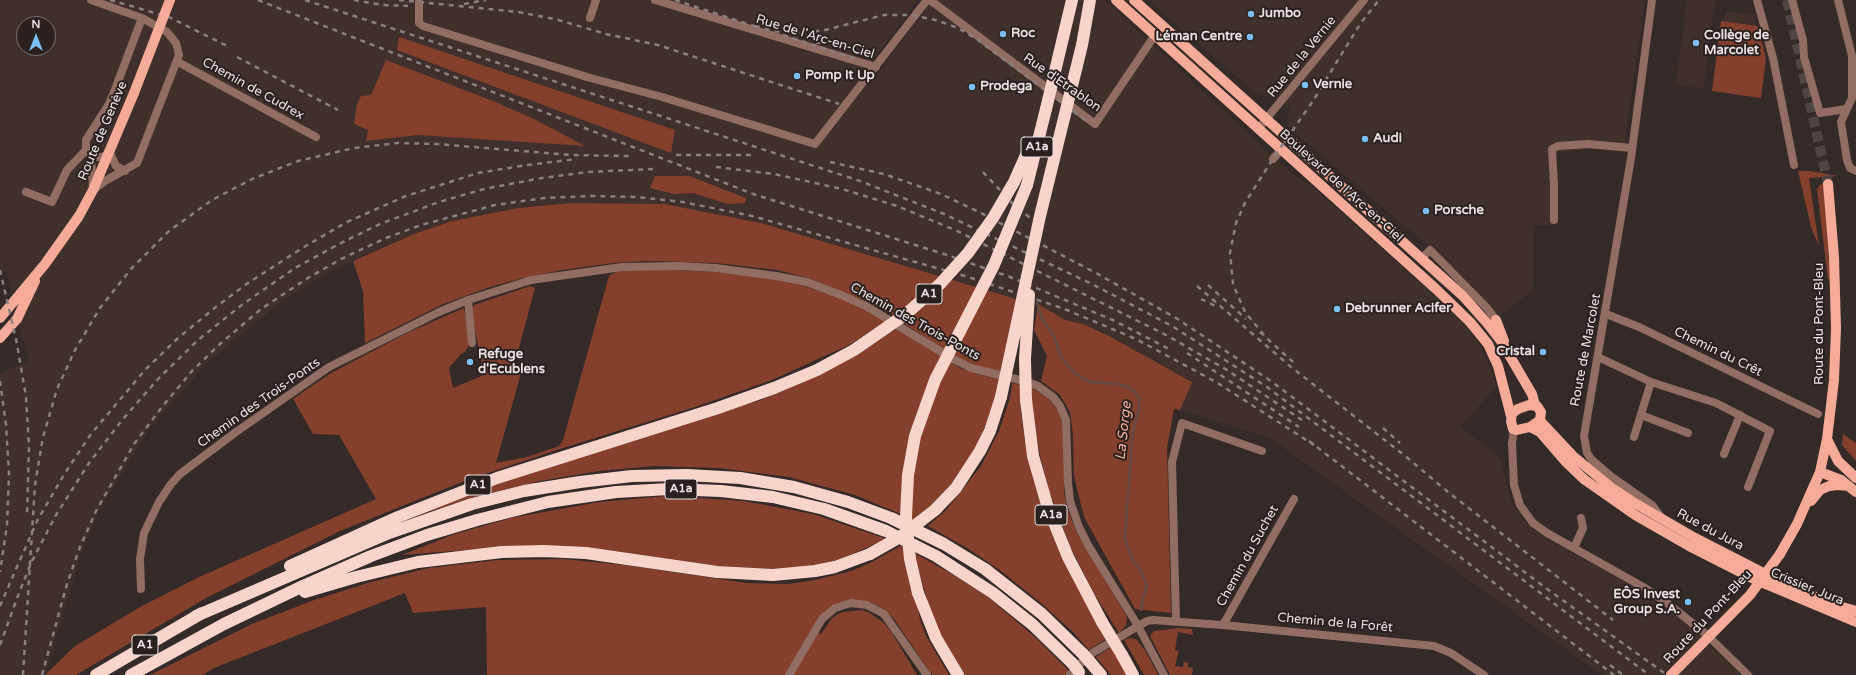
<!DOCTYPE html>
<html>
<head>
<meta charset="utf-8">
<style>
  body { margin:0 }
  #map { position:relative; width:1856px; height:675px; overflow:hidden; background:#342a28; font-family:"Varela Round",sans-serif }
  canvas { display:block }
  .north { position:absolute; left:16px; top:16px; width:40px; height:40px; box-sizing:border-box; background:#2a211e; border:1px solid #776f6c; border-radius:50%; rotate:0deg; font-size:11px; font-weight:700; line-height:16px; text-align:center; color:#eae3e2 }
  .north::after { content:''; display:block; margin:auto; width:14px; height:18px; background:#7abff8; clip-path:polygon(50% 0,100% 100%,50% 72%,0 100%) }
</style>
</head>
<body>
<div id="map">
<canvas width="1856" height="675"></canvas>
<div class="north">N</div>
</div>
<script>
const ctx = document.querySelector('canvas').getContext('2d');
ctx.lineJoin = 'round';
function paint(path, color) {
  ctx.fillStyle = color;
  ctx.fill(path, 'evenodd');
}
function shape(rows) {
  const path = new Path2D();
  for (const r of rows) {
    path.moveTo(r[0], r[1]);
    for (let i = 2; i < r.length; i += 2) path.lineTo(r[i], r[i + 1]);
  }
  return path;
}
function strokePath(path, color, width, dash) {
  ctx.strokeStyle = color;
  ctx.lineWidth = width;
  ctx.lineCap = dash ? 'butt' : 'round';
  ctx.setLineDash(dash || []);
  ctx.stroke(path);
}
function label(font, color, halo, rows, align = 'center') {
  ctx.font = font + ' "Varela Round",sans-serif';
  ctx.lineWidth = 4;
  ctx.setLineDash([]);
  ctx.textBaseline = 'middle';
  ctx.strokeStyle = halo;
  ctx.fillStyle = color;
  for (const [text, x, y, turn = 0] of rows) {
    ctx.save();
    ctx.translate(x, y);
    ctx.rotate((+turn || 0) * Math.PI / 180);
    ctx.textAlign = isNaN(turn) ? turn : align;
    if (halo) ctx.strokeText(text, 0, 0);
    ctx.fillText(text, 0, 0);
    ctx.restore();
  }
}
const built = shape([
  [0,0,918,0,868,67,810,150,874,78,932,0,1105,0,1275,158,1293,174,1309,184,1437,298,1467,327,1478,343,1494,375,1496,387,1460,427,1495,453,1501,461,1511,500,1522,519,1541,536,1638,589,1687,623,1740,675,1602,675,1270,438,1180,410,1191,381,1109,336,1083,324,1065,320,1038,304,999,295,761,223,665,204,571,203,518,208,452,221,414,234,368,253,324,275,284,300,208,362,150,428,100,509,80,557,45,675,0,675,0,373,29,361,6,270,0,275],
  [24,24,48,24,48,48,24,48],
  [1148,0,1645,0,1625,138,1625,154,1621,152,1589,149,1556,153,1557,225,1534,225,1533,290,1500,316,1439,255,1298,135,1288,124,1289,107,1270,97,1258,95],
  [1687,0,1715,0,1703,89,1676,85],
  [1726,11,1755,15,1754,25,1725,22]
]);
const green = shape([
  [1721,21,1758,26,1766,59,1761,98,1712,91],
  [399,37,675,130,671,153,397,50],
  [386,60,493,101,534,119,585,146,418,135,366,141,368,130,354,124,357,104,361,96,371,95],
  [1798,171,1810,171,1838,176,1809,178,1819,246,1811,227],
  [655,176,689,176,746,198,745,203,728,204,693,193,674,194,650,188],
  [1821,184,1824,185,1830,279,1828,279,1817,189],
  [571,203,665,204,761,223,1016,299,1002,372,972,365,956,358,889,313,864,300,808,278,777,270,716,263,648,261,613,263,562,270,519,279,490,287,443,304,365,343,363,291,353,261,414,234,452,221,518,208],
  [648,269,717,272,774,279,805,286,840,298,887,320,849,345,772,380,695,407,560,449,467,480,340,531,206,598,76,675,45,675,75,646,140,607,199,577,376,499,339,435,313,434,293,399,331,373,409,332,464,308,470,342,466,351,461,354,449,368,453,388,484,375,471,310,474,305,530,286,535,288,515,363,523,366,496,463,527,457,559,446,563,440,609,276,617,271],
  [1038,304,1065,320,1083,324,1109,336,1192,382,1180,410,1174,409,1167,448,1171,613,1135,609,1084,517,1074,476,1073,435,1070,412,1060,395,1041,381,1047,356,1034,330],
  [898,328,960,368,977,374,1000,379,990,415,976,447,955,480,933,505,915,520,855,495,789,477,719,468,655,466,599,471,540,481,471,498,413,517,469,493,574,457,761,400,813,377],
  [1012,383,1020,385,1021,414,1026,448,1034,480,1047,522,1063,559,1106,639,1089,650,1073,632,1041,603,1001,571,967,548,928,526,947,509,981,466,999,431,1010,398],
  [1031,387,1048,398,1059,411,1062,421,1064,435,1064,492,1067,508,1076,531,1127,617,1126,625,1119,633,1093,592,1070,546,1049,491,1040,456,1031,407],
  [1843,434,1856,443,1856,461,1842,445],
  [667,496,744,501,813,514,887,539,838,560,811,566,778,569,710,566,615,551,578,547,517,546,402,555,452,535,511,518,599,502],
  [904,544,920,619,926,636,949,675,932,675,894,619,884,609,870,602,852,600,844,601,831,607,813,630,821,634,832,618,842,612,863,610,870,613,885,624,892,633,917,675,487,675,486,607,413,613,405,593,214,668,203,675,150,675,252,624,314,600,371,582,429,568,498,560,562,559,625,565,747,583,788,584,815,580,851,571,870,563],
  [914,553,956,576,989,598,1036,638,1069,671,1065,675,964,675,939,632,931,614],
  [1178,628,1192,629,1193,635,1178,632,1175,650,1179,651,1175,666,1183,667,1184,662,1188,663,1188,667,1193,668,1192,675,1170,675,1150,636,1154,631],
  [1130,638,1136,639,1143,648,1144,648,1158,675,1144,675,1124,640],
  [1111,647,1127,675,1111,675,1096,657]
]);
const stream = shape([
  [1037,303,1041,317,1054,336,1061,357,1074,373,1090,382,1118,384,1127,387,1135,392,1139,399,1139,409,1132,437,1125,539,1133,561,1140,569,1147,586,1143,598,1141,610]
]);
const majorTunnel = shape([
  [1787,0,1828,184]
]);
const minor = shape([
  [91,0,142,18,167,32,176,43,179,55,137,163,105,181,93,190],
  [419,0,419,23,423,26,587,77,662,97,815,144,927,0],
  [655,0,876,67],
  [930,0,1095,124,1155,35],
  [1652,0,1631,158,1584,436,1587,453,1592,460,1612,477,1652,505,1661,517],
  [1757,0,1773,58,1794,165],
  [1792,0,1803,40,1804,57,1820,113,1846,109],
  [1838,0,1852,56,1852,98,1841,122,1847,160,1850,168,1856,171],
  [590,18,596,0],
  [178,62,316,137],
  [1258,129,1364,0],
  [91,157,102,157,110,153,116,166,125,171],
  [1273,159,1281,150],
  [93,189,91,157,86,150,86,140,109,104,116,87,142,18],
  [26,192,52,202,67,170,86,150],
  [1554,220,1554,185,1552,149,1558,146,1588,144,1632,148],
  [1422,258,1430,250,1487,308,1496,320],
  [468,300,472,343],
  [1606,314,1639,327,1818,414],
  [1598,357,1651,382,1716,403,1770,431,1748,487],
  [1641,415,1688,433],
  [1514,430,1512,443,1514,485,1520,505,1533,523,1547,533,1645,588,1667,603,1706,634,1748,675],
  [1634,437,1651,382],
  [1724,454,1740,415],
  [1574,548,1583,528,1581,518],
  [141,589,140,559,144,533,159,502,171,484,180,474,236,432,329,367,439,312,468,300,531,280,622,267,679,266,716,268,776,276,807,282,841,295,866,306,953,359,971,368,1028,382,1038,386,1053,397,1060,406,1066,420,1068,483,1070,501,1079,527,1088,545,1138,626,1164,675],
  [1176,621,1172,462,1182,423,1262,451],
  [1223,625,1294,499],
  [789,675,822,619,835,608,851,603,867,605,884,614,927,675],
  [1070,675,1081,663,1094,652,1147,621,1153,620,1223,625,1434,646,1451,653,1484,675]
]);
const major = shape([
  [1116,0,1436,289,1470,322,1488,344,1498,366,1511,416],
  [1134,0,1463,296,1487,323,1501,341,1532,394,1535,405],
  [0,318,45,264,79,216,93,190,134,93],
  [1496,320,1504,341],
  [0,338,17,319,35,281],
  [1540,420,1530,427,1517,430,1513,429,1511,421,1512,413,1518,409,1529,405,1537,406,1541,412,1540,420,1542,423,1573,456,1612,488,1633,502,1695,538,1777,580,1835,605,1856,611],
  [1530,427,1540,432,1565,461,1585,480,1635,515,1689,546,1756,580,1856,622],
  [1827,439,1838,461,1856,478],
  [1820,472,1841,480,1856,492],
  [1811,501,1820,490,1829,486,1838,485,1849,486],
  [1780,554,1797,524,1820,472,1827,439,1834,380,1836,328,1834,257,1828,184]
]);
const highway = shape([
  [1027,185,1046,109],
  [1026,400,1033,456,1048,508,1068,557,1102,622],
  [935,510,956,488,980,451,990,431,1001,397],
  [290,566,398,517,497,478,718,408,774,388],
  [305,592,356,577,418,562,502,552,544,551,586,553,717,572,773,575,815,571,835,567,870,554],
  [918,593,936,638,958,675],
  [196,616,389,533,472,504,524,491,580,482,632,476,687,475,740,478,794,487,848,502,891,518,944,544,985,569,1042,614,1083,654],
  [1122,655,1133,675],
  [1090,662,1101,675],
  [96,675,202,613],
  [131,675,224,624,303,586,371,556,427,535,477,520,548,502,616,492,669,489,721,491,773,497,824,509,886,531,936,556,993,593,1033,625,1073,664]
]);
const rail = shape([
  [110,0,169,17,229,47],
  [258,0,753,194,944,254,1010,277,1115,321,1169,349],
  [305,0,860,181,944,214,1092,284,1172,326,1267,387,1649,675],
  [354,0,383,5,408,6],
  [399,0,518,12,555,19,606,34,658,45,839,104],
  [675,0,760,28],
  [464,4,486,0],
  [755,26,780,32,802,32,821,31,884,15,911,15,936,20,958,28,978,40,1085,120],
  [783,35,859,60],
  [816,43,839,41],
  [237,57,338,110],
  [676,155,755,155],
  [830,162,884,174,941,194,981,213,1096,273,1176,318,1271,381,1550,591,1667,675],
  [716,167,774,174,842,189,897,206,955,230,1166,335,1227,370,1302,420],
  [983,172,1015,206,1042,227],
  [0,270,17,344,26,397,29,447,27,517],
  [1208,285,1246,319],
  [1197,286,1291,367,1404,455,1448,492,1613,620],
  [1201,299,1217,307],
  [1260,332,1293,362],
  [1264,335,1245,312,1233,284,1230,253,1236,223,1245,203,1274,157,1313,101,1360,24,1379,0],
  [1187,353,1299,427],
  [0,381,6,425,9,474,7,525,0,572],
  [1383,428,1400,443],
  [1309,441,1614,675],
  [0,606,37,521,65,473,91,434,145,370,177,339,217,306,248,283,304,247,347,222,406,196,478,173,527,165,577,159],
  [0,645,19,593,32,561,56,515,89,463,123,419,158,379,198,340,243,304,295,268,339,244,380,224,439,202,484,189,542,178,588,172,653,169],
  [1610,665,1623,675],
  [23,675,35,485,43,437,57,389,75,350,100,308,131,269,169,231,212,200,252,179,298,161,354,148,397,143,437,144,571,155,631,156],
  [42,675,67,584,80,547,96,511,134,444,162,407,192,371,220,344,261,309,308,278,341,259,386,238,421,225,495,205,544,198,591,196,637,197,683,202,752,216,965,276,1062,308,1136,339,1216,382,1314,445]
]);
const majorBridge = shape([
  [134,93,170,0],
  [1671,675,1750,595,1780,554]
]);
const highwayBridge = shape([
  [1046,109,1072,0],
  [774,388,817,370,854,350,906,314,940,284,968,253,993,218,1014,182,1031,144],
  [1001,397,1040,216,1082,45,1090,0],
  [1026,400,1025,359,1029,295],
  [870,554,900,537,935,510],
  [918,593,910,559,906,517,908,475,915,436,935,380,994,265,1027,185],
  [1102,622,1122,655],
  [1083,654,1090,662],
  [1073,664,1079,672]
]);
const markers = [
  [1251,14,4,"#7abff8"],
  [1003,34,4,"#7abff8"],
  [1250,37,4,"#7abff8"],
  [1696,43,4,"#7abff8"],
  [797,76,4,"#7abff8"],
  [1305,85,4,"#7abff8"],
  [972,87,4,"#7abff8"],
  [1365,139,4,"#7abff8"],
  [1426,211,4,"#7abff8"],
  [1337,309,4,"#7abff8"],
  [1543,352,4,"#7abff8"],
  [470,362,4,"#7abff8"],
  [1688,602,4,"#7abff8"]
];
const shields = [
  [1037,147,32],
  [929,294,26],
  [478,485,26],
  [681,489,32],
  [1051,515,32],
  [145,645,26]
];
const shieldNames = [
  ["A1a",1037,147],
  ["A1",929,294],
  ["A1",478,485],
  ["A1a",681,489],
  ["A1a",1051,515],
  ["A1",145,645]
];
const poiNames = [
  ["Jumbo",1259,14],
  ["Roc",1011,34],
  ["Collège de",1704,36],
  ["Marcolet",1704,51],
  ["Léman Centre",1242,37,"right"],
  ["Pomp It Up",805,76],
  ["Vernie",1313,85],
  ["Prodega",980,87],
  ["Audi",1373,139],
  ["Porsche",1434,211],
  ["Debrunner Acifer",1345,309],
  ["Cristal",1535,352,"right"],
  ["Refuge",478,355],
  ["d'Ecublens",478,370],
  ["EÔS Invest",1680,595,"right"],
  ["Group S.A.",1680,610,"right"]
];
const streetNames = [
  ["Rue de l'Arc-en-Ciel",815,37,17],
  ["Rue de la Vernie",1302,57,-51],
  ["Rue d'Etrablon",1062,83,35],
  ["Chemin de Cudrex",253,89,29],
  ["Route de Genève",103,131,-67],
  ["Boulevard de l'Arc-en-Ciel",1341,186,42],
  ["Chemin des Trois-Ponts",915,322,29],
  ["Route du Pont-Bleu",1820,324,-90],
  ["Route de Marcolet",1586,350,-79],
  ["Chemin du Crêt",1718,352,26],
  ["Chemin des Trois-Ponts",259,403,-35],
  ["Rue du Jura",1710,530,28],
  ["Chemin du Suchet",1248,556,-61],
  ["Crissier, Jura",1807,587,22],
  ["Route du Pont-Bleu",1708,617,-47],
  ["Chemin de la Forêt",1335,623,5]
];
const waterNames = [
  ["La Sorge",1124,431,-84]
];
paint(built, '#40302b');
paint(green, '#843f2d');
strokePath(stream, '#664a45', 2.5);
strokePath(majorTunnel, '#4f4644', 10, [10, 5]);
strokePath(minor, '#916d63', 8);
strokePath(major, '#f5ab98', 10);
strokePath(highway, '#f8d4ca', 12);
strokePath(rail, '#89807f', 2.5, [5, 5]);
strokePath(majorBridge, '#f5ab98', 10);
strokePath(highwayBridge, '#f8d4ca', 12);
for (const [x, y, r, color] of markers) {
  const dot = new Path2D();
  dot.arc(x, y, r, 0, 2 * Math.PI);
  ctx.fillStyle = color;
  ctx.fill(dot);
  strokePath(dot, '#2a211e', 1.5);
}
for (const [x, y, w] of shields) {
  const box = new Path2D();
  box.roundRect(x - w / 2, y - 10, w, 20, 3);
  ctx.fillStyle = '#2a211e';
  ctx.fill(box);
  strokePath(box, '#eae3e2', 1);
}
label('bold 12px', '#eae3e2', null, shieldNames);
label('bold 13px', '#eae3e2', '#2a211e', poiNames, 'left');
label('13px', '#eae3e2', '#2a211e', streetNames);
label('italic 14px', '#f3b09f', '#2a211e', waterNames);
</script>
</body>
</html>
